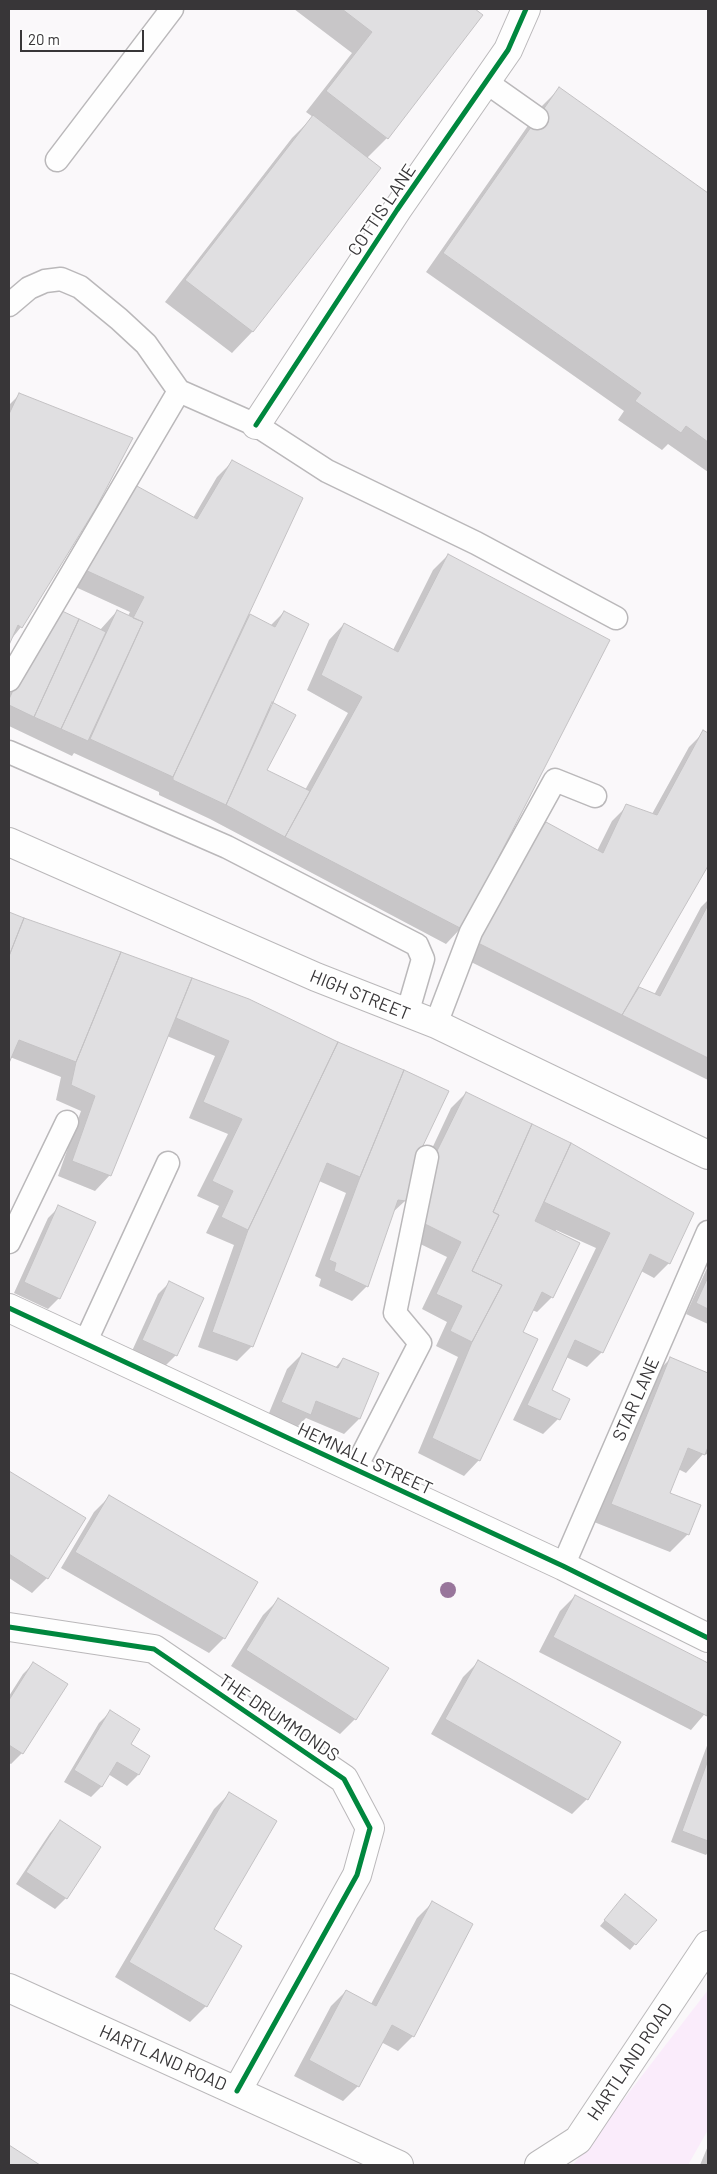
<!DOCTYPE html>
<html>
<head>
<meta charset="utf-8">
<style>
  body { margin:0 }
  #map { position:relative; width:717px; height:2174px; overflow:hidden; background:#faf8fa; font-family:Barlow,sans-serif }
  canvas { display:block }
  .frame { position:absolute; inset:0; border:10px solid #383638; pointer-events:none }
  .scale { position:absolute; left:20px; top:30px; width:124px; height:22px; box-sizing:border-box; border:2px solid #383638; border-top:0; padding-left:6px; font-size:15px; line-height:18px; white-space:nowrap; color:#383638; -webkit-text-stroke:4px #fff; paint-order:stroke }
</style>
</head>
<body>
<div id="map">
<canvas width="717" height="2174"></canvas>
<div class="frame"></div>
<div class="scale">20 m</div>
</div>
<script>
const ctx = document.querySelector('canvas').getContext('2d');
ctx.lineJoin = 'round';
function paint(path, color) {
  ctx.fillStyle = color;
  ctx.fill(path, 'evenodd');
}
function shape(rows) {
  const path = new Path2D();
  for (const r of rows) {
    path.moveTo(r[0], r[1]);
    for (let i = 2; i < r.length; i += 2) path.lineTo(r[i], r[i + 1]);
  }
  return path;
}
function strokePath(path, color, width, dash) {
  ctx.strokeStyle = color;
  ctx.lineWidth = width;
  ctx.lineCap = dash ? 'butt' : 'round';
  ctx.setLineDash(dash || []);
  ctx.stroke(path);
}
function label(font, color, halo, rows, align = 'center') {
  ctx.font = font + ' Barlow,sans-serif';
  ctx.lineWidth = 4;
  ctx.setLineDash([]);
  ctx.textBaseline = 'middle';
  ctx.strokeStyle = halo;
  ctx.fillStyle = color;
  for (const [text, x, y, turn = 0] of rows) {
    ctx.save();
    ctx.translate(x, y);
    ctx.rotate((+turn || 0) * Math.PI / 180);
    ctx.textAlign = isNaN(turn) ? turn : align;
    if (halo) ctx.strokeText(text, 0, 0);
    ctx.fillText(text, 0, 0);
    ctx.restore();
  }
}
const green = shape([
  [708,1990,708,2130,688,2165,573,2165]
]);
const shadow = shape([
  [294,9,473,9,482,16,387,138,367,158,379,168,252,332,232,353,165,302,292,138,313,117,306,112,352,53],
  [559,89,708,195,708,472,668,444,662,450,618,420,624,411,426,272,541,107],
  [19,395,21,627,9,642,9,405],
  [232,462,248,614,270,626,284,612,271,702,265,771,305,790,348,713,307,690,329,640,344,624,393,650,433,570,448,555,461,928,446,944,210,819,159,795,159,792,74,753,72,756,9,726,9,684,100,630,117,611,128,616,130,612,69,584,120,502,193,518,217,477],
  [704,732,708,734,708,864,637,987,654,995,701,907,708,900,708,1080,461,957,503,877,597,851,612,821,627,806,652,814,689,747],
  [9,914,249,1001,418,1153,405,1201,392,1213,367,1286,352,1301,319,1286,321,1279,315,1276,346,1193,319,1181,252,1346,237,1361,198,1347,234,1245,206,1233,219,1206,197,1196,228,1134,189,1118,215,1056,167,1036,110,1175,95,1191,58,1176,81,1111,56,1100,61,1077,10,1057,9,1060],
  [466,1093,570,1144,692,1214,669,1263,654,1278,641,1271,602,1352,587,1367,566,1357,550,1390,568,1399,558,1419,543,1434,513,1420,596,1248,556,1230,552,1297,537,1312,532,1310,521,1333,479,1460,464,1476,418,1453,458,1357,436,1346,447,1322,422,1309,447,1257,408,1238,421,1172,451,1108],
  [59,1207,59,1298,48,1309,14,1293,48,1218],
  [708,1266,708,1324,686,1314],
  [169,1283,176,1355,165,1366,132,1351,158,1294],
  [302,1354,335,1368,343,1359,378,1374,359,1419,344,1434,306,1418,295,1429,267,1418,287,1369],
  [670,1359,708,1374,708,1455,704,1453,686,1473,678,1469,669,1493,699,1506,688,1534,670,1552,594,1522,652,1377],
  [9,1472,84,1518,47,1578,32,1593,9,1578],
  [109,1497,224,1638,209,1653,61,1568,94,1512],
  [575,1596,708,1664,708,1710,691,1730,539,1652,560,1611],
  [278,1600,355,1719,340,1734,231,1666,263,1615],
  [478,1662,587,1799,572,1814,431,1734,463,1677],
  [34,1663,66,1684,22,1753,11,1764,9,1763,9,1696,23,1674],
  [110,1712,129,1745,138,1775,127,1786,108,1774,102,1786,91,1797,64,1782,99,1723],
  [708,1743,708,1852,706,1855,671,1842],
  [229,1794,212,1929,240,1947,206,2006,190,2022,115,1977,214,1809],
  [60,1822,66,1898,55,1909,16,1884,50,1833],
  [620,1902,655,1920,630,1950,600,1926],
  [432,1903,413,2036,398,2051,381,2042,358,2086,343,2101,294,2076,331,2006,346,1991,371,2004,417,1918],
  [708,2146,708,2165,700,2165]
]);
const building = shape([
  [342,9,475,9,483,15,388,139,326,91,372,32,342,9],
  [559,87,708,193,708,442,686,426,681,433,635,401,641,393,443,253,559,87],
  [313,115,381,168,253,332,185,280,313,115],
  [19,393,133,438,96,508,22,628,18,625,9,645,9,414,19,393],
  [232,460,303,498,173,777,90,739,143,622,133,618,144,597,83,569,135,485,197,519,232,460],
  [448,554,610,640,462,929,285,837,362,697,321,675,344,623,398,652,448,554],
  [60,610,79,619,34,717,9,705,9,699,26,663,60,610],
  [117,610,143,622,88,741,61,729,117,610],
  [284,611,309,624,226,805,173,780,173,777,250,614,275,627,284,611],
  [79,619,106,632,61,729,34,717,79,619],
  [272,702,296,715,267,770,310,791,285,837,226,805,272,702],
  [703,730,708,733,708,866,622,1015,476,942,517,860,546,822,603,853,626,804,657,815,703,730],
  [708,905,708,1058,622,1015,639,987,660,996,708,905],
  [9,912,24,918,9,956,9,912],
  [24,918,121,952,76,1062,19,1040,9,1063,9,956,24,918],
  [121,952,192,978,111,1176,72,1161,95,1096,71,1085,76,1062,121,952],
  [192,978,249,999,338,1042,248,1230,221,1217,233,1191,212,1181,242,1119,203,1102,229,1041,176,1018,192,978],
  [338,1042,404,1070,360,1177,327,1163,253,1347,212,1332,248,1230,338,1042],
  [404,1070,449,1091,419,1154,406,1201,398,1200,368,1287,334,1271,336,1263,329,1260,360,1177,404,1070],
  [466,1092,532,1124,493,1212,499,1215,472,1271,502,1285,472,1342,450,1331,462,1306,436,1294,461,1242,423,1223,435,1155,466,1092],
  [532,1124,571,1143,535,1221,580,1243,553,1298,542,1292,523,1332,538,1339,480,1461,432,1438,472,1342,502,1285,472,1271,499,1215,493,1212,532,1124],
  [571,1143,694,1213,670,1264,650,1254,603,1353,575,1340,552,1390,570,1399,560,1420,527,1405,610,1233,544,1202,571,1143],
  [58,1205,96,1222,60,1299,24,1282,58,1205],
  [708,1277,708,1309,696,1303,708,1277],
  [169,1281,204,1298,177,1356,142,1340,169,1281],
  [302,1353,338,1368,343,1358,379,1373,360,1419,316,1401,311,1415,281,1402,302,1353],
  [670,1357,708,1373,708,1447,705,1455,688,1448,670,1493,701,1505,689,1535,611,1504,670,1357],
  [9,1471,86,1518,48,1579,9,1554,9,1471],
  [109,1495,258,1582,225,1639,75,1552,109,1495],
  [575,1595,708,1663,707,1716,553,1637,575,1595],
  [278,1598,389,1668,356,1720,246,1650,278,1598],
  [478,1660,621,1742,588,1800,445,1719,478,1660],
  [33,1662,68,1684,23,1754,9,1745,9,1700,33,1662],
  [110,1710,140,1729,131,1744,150,1756,139,1775,117,1762,102,1787,74,1770,110,1710],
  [708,1760,708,1841,682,1831,708,1760],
  [229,1792,277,1821,214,1929,242,1946,207,2007,129,1962,229,1792],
  [60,1820,101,1847,67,1899,26,1872,60,1820],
  [625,1894,657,1920,636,1945,604,1920,625,1894],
  [432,1901,473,1924,414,2037,392,2025,359,2087,309,2060,346,1990,376,2006,432,1901],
  [9,2145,40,2165,9,2165,9,2145]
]);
const lane = shape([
  [486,82,537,118],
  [57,160,172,9],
  [9,305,29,288,45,281,61,279,80,287,119,319,146,344,179,391],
  [9,680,179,391,256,425,327,471,476,543,616,618],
  [9,752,227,847,417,945,423,959,407,1014],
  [436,1024,471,932,555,780,595,796],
  [9,1242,67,1122],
  [85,1343,168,1163],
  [355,1469,420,1343,395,1313,427,1157],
  [563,1566,708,1232]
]);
const street = shape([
  [256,425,397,210,508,50,526,9],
  [9,1308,563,1566,708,1638],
  [9,1627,154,1649,344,1779,370,1828,357,1875,237,2091],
  [9,1988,399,2165],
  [539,2165,578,2140,708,1945]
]);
const secondary = shape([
  [9,842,316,977,436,1024,708,1155]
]);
const cycleway = shape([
  [256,425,397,210,508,50,526,9],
  [9,1308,563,1566,708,1638],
  [9,1627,154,1649,344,1779,370,1828,357,1875,237,2091]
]);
const trees = [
  [448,1590]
];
const streetNames = [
  ["COTTIS LANE",382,210,-56],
  ["HIGH STREET",360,995,22],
  ["STAR LANE",636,1399,-66],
  ["HEMNALL STREET",365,1459,25],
  ["THE DRUMMONDS",279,1718,34],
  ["HARTLAND ROAD",163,2058,24],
  ["HARTLAND ROAD",630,2062,-56]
];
paint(green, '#faecfb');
paint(shadow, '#0003');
paint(building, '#e0dfe1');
strokePath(building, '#c4c2c4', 1);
strokePath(lane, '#bab8ba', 25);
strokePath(street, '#bab8ba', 30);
strokePath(secondary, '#bab8ba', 30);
strokePath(lane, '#fefefe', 22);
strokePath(street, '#fefefe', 28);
strokePath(secondary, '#fefefe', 28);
strokePath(cycleway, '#00873e', 5);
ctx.fillStyle = '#98769b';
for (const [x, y] of trees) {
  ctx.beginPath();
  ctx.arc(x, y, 8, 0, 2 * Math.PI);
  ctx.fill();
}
label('18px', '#383638', '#fff', streetNames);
</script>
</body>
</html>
